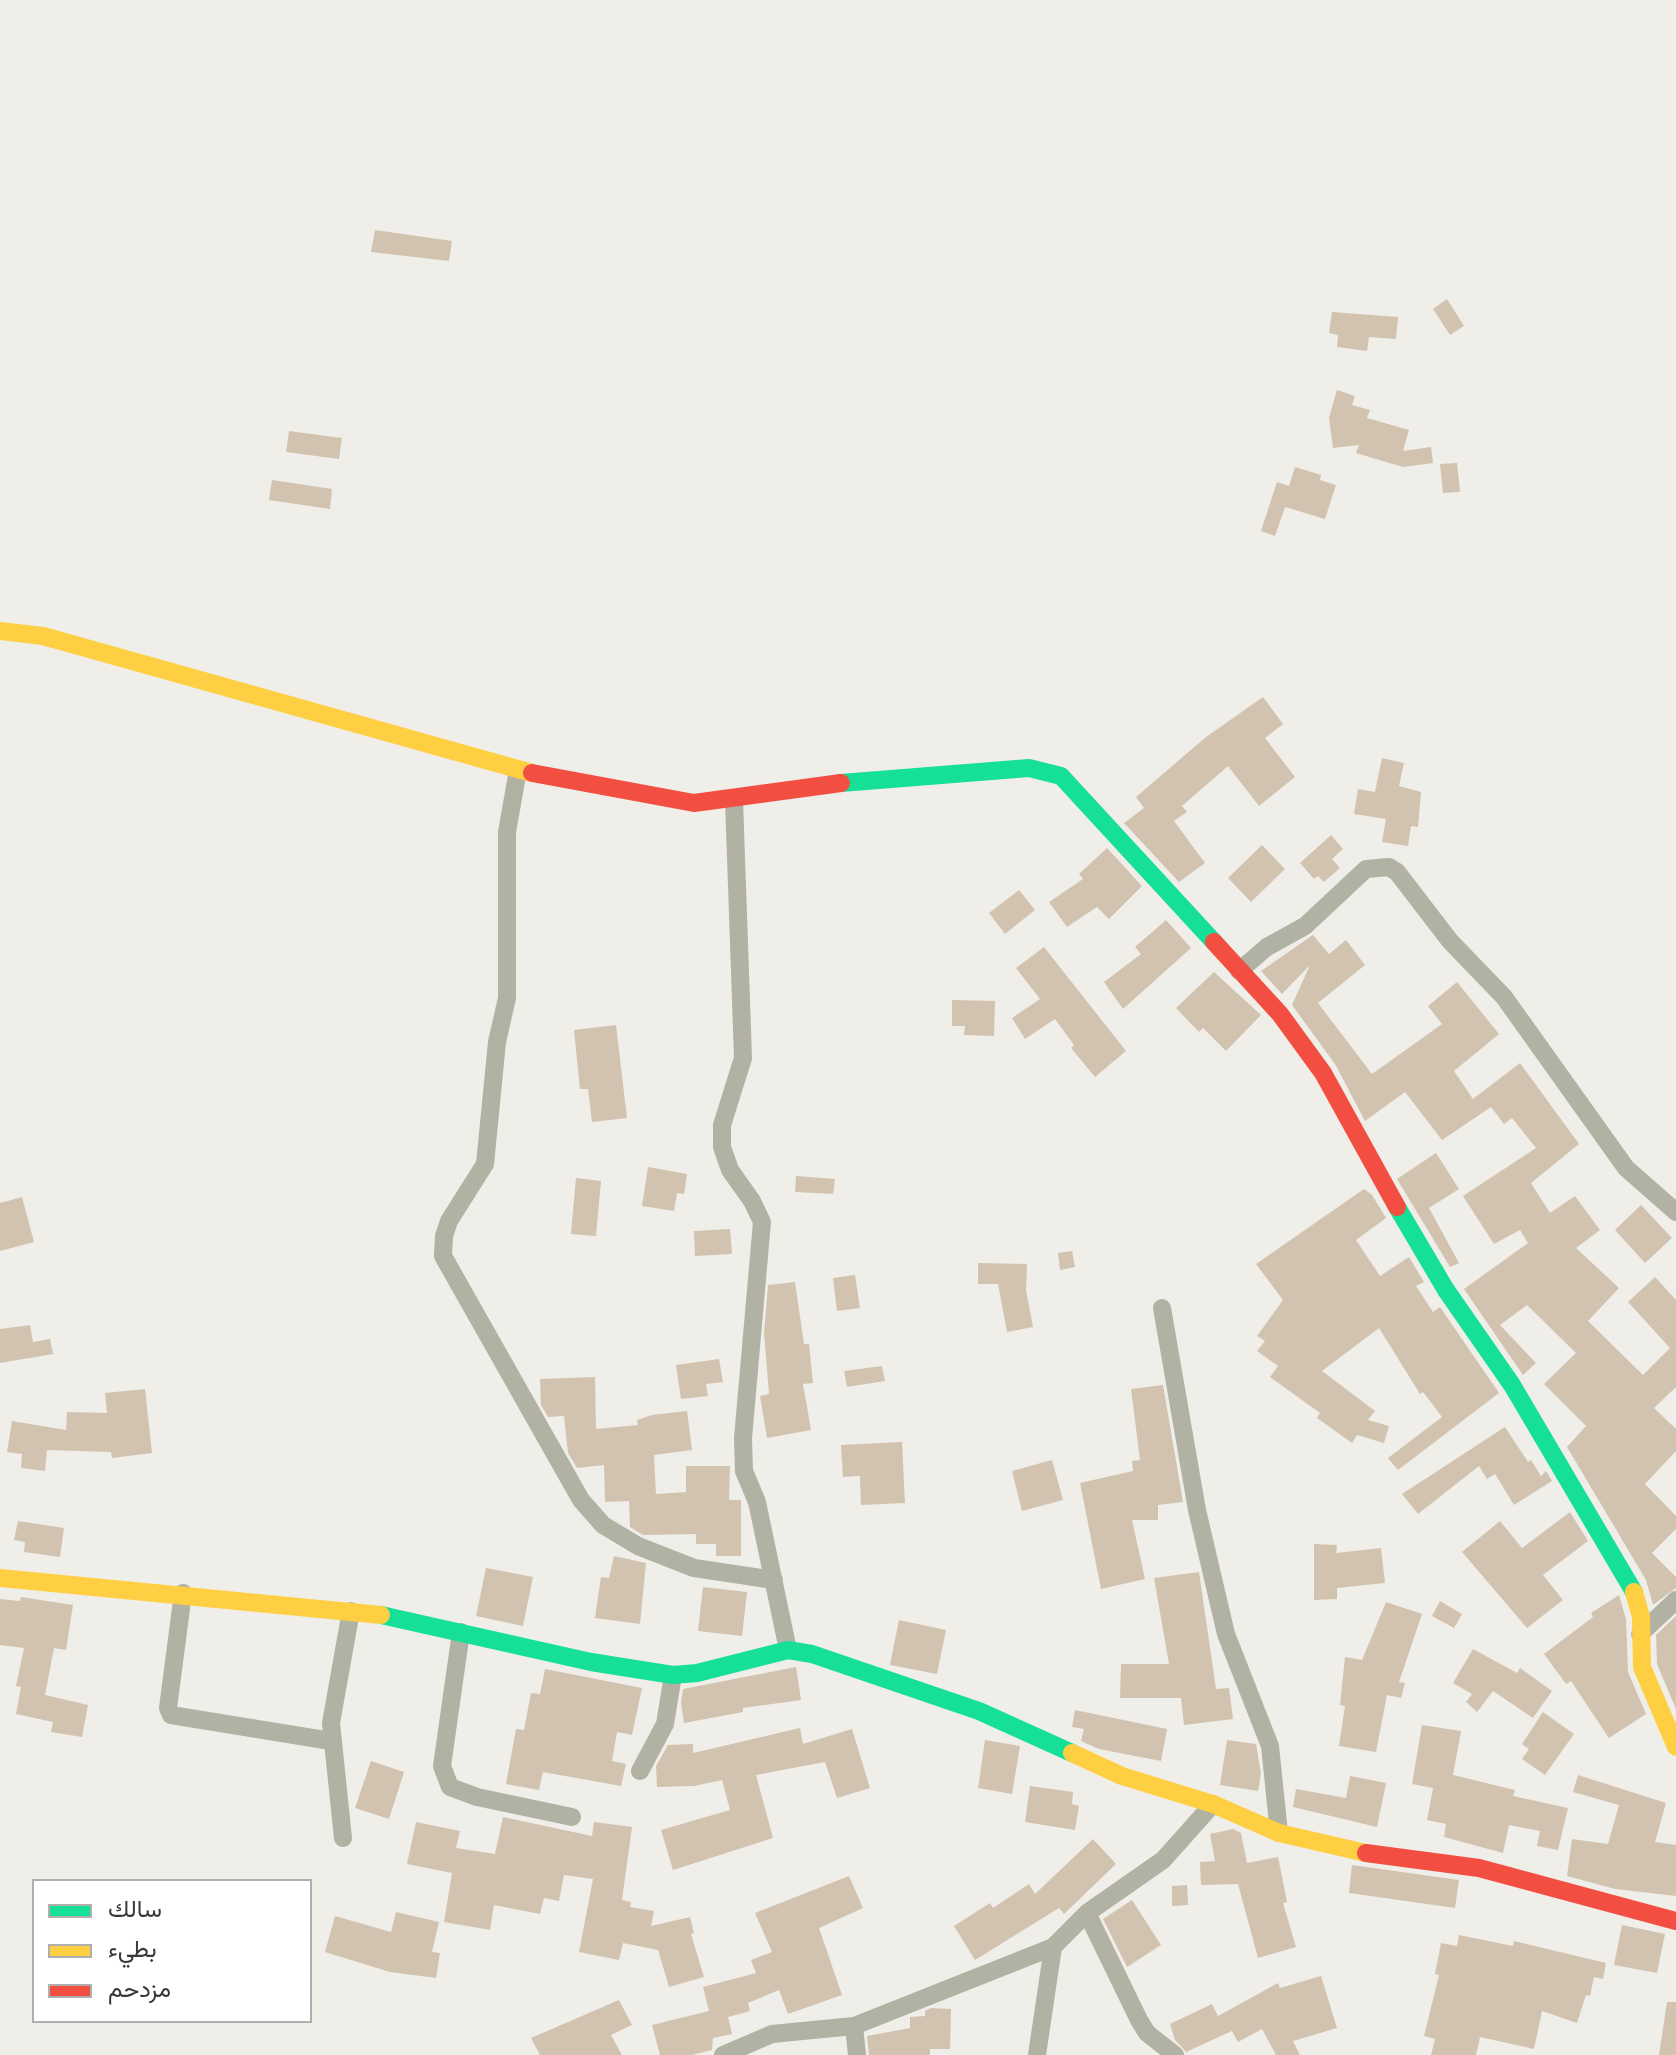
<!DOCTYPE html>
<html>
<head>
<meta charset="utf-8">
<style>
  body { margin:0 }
  #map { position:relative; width:1676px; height:2055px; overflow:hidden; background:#f0eee8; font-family:Signika,Vazirmatn,sans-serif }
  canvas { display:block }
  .legend { position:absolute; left:32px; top:1879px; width:280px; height:144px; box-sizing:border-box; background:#fff; border:2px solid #b0afae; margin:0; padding:10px 14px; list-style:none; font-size:24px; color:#3a3834 }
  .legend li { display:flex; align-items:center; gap:16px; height:40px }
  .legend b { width:40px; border:2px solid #b0afae }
</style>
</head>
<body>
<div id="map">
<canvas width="1676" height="2055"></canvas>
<ul class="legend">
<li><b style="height:10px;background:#16e098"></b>سالك</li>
<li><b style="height:10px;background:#ffcf43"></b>بطيء</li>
<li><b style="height:10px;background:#f24e42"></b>مزدحم</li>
</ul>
</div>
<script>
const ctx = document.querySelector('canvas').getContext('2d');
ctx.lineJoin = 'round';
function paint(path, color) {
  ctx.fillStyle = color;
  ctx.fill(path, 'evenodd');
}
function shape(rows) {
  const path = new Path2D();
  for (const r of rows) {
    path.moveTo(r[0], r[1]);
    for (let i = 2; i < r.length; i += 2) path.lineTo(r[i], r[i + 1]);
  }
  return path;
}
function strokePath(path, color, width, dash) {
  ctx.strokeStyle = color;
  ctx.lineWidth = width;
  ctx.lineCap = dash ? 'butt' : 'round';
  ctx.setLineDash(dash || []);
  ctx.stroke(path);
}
const building = shape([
  [375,230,452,241,449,261,371,252],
  [1447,299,1464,326,1450,335,1433,309],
  [1332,312,1398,317,1396,339,1369,337,1367,351,1337,347,1338,335,1329,333],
  [1337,390,1355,396,1352,405,1370,410,1367,418,1409,430,1403,451,1431,447,1433,463,1403,467,1356,453,1359,445,1333,448,1329,418],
  [289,431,342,438,339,459,286,452],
  [1457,463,1460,492,1443,493,1440,464],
  [1295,467,1321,475,1320,480,1336,485,1325,519,1285,507,1275,536,1261,531,1277,482,1289,486],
  [272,480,332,489,330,509,269,500],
  [1263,697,1283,724,1265,738,1295,777,1259,806,1228,766,1182,806,1187,812,1174,821,1205,863,1179,882,1124,823,1144,808,1136,797,1206,737],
  [1382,758,1404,763,1399,786,1421,792,1418,827,1411,826,1408,846,1382,842,1386,819,1354,814,1358,789,1375,792],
  [1331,835,1343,849,1332,859,1340,868,1324,882,1318,876,1314,879,1300,863],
  [1262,845,1285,869,1251,902,1228,878],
  [1107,848,1142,886,1109,919,1097,907,1067,927,1049,902,1083,879,1079,874],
  [1019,890,1035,910,1005,934,989,913],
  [1166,920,1191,948,1123,1009,1104,982,1141,954,1135,947],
  [1313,935,1329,954,1346,940,1365,965,1318,1003,1372,1074,1442,1024,1428,1006,1457,982,1499,1034,1454,1071,1473,1099,1520,1063,1579,1144,1531,1183,1550,1213,1575,1196,1600,1230,1576,1248,1619,1288,1588,1321,1643,1375,1670,1348,1628,1302,1655,1277,1676,1300,1676,1387,1654,1408,1676,1429,1676,1451,1645,1484,1676,1516,1676,1529,1652,1553,1676,1577,1676,1588,1653,1605,1646,1580,1567,1447,1586,1426,1544,1384,1576,1353,1527,1305,1500,1325,1536,1363,1523,1375,1464,1289,1528,1243,1520,1230,1494,1244,1463,1196,1536,1148,1512,1118,1504,1124,1491,1107,1442,1140,1405,1092,1365,1121,1335,1064,1292,1005,1310,965,1282,994,1261,971],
  [1044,947,1126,1051,1095,1077,1071,1048,1074,1045,1055,1019,1025,1039,1012,1018,1040,999,1016,968],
  [1214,972,1261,1015,1226,1051,1203,1028,1199,1032,1176,1008],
  [952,1000,995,1001,994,1036,964,1035,965,1026,952,1026],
  [616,1025,627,1118,592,1122,588,1089,580,1089,574,1030],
  [1436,1153,1459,1189,1429,1208,1459,1263,1450,1267,1397,1179],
  [648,1167,687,1174,684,1194,677,1193,674,1211,642,1206],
  [796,1176,835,1179,833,1194,795,1192],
  [576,1178,601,1181,596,1236,571,1234],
  [1364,1189,1372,1195,1386,1218,1356,1240,1380,1276,1409,1257,1424,1282,1416,1286,1433,1312,1440,1307,1499,1393,1398,1470,1388,1458,1442,1417,1423,1392,1420,1394,1379,1328,1322,1371,1375,1411,1368,1420,1389,1426,1384,1443,1357,1435,1352,1443,1317,1418,1320,1413,1270,1377,1278,1366,1257,1351,1265,1341,1257,1336,1283,1300,1256,1264],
  [22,1197,34,1242,0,1251,0,1203],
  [1641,1205,1672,1238,1645,1263,1615,1230],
  [730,1229,732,1254,695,1256,694,1231],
  [1072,1251,1075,1267,1060,1270,1058,1253],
  [978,1263,1027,1264,1026,1290,1033,1327,1007,1332,998,1284,978,1284],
  [855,1275,860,1308,837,1311,833,1278],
  [795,1282,804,1344,809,1344,813,1383,803,1384,811,1430,767,1438,760,1396,769,1394,764,1333,768,1285],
  [30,1325,33,1342,50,1339,53,1354,0,1363,0,1329],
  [719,1359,723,1382,706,1384,708,1396,681,1399,676,1365],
  [882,1366,885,1381,847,1387,844,1371],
  [595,1377,596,1429,638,1425,637,1420,652,1415,687,1411,692,1450,654,1455,656,1494,686,1492,686,1466,730,1466,729,1500,741,1500,741,1556,716,1556,716,1544,696,1544,696,1534,643,1535,630,1527,629,1501,605,1502,604,1465,577,1468,568,1453,564,1416,548,1417,541,1405,540,1379],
  [1163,1385,1183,1502,1158,1505,1158,1520,1132,1520,1145,1579,1101,1589,1080,1483,1133,1471,1132,1461,1140,1460,1131,1389],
  [145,1389,152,1453,112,1458,111,1452,47,1450,45,1471,21,1468,22,1454,7,1452,12,1421,66,1430,67,1412,107,1413,105,1393],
  [1505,1427,1528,1462,1531,1460,1541,1476,1546,1471,1552,1481,1514,1505,1495,1474,1487,1479,1479,1466,1418,1514,1402,1494],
  [902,1442,905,1503,861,1505,860,1476,843,1477,841,1445],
  [1052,1460,1063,1500,1022,1511,1012,1471],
  [1570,1512,1588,1541,1543,1575,1563,1600,1527,1628,1462,1552,1500,1521,1522,1548],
  [18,1521,64,1528,60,1557,24,1552,25,1542,14,1540],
  [1314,1544,1337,1545,1336,1553,1381,1548,1385,1583,1337,1588,1337,1599,1314,1600],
  [614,1556,646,1563,640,1624,595,1618,601,1577,609,1578],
  [486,1568,533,1577,523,1626,476,1616],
  [1199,1572,1216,1689,1229,1688,1233,1719,1184,1725,1181,1698,1120,1698,1121,1664,1169,1664,1154,1578],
  [703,1587,747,1592,742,1636,698,1631],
  [1619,1595,1626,1619,1628,1672,1646,1714,1609,1738,1571,1681,1566,1684,1544,1654,1593,1617,1591,1613],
  [21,1597,73,1605,66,1650,54,1648,45,1695,88,1705,82,1737,51,1732,53,1722,16,1714,21,1687,16,1686,24,1648,0,1645,0,1599,20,1601],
  [1440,1601,1462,1614,1454,1628,1432,1616],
  [1386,1602,1422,1614,1399,1682,1405,1683,1401,1698,1387,1695,1376,1752,1339,1746,1345,1706,1340,1705,1345,1657,1362,1660],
  [1676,1616,1676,1709,1657,1664,1656,1635],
  [899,1620,946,1630,937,1674,890,1665],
  [1473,1649,1517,1673,1520,1668,1552,1691,1533,1718,1493,1691,1477,1712,1466,1702,1472,1694,1453,1683],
  [796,1667,801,1700,743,1708,743,1712,684,1723,681,1703,683,1689],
  [545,1669,642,1688,632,1735,617,1732,612,1761,626,1764,621,1786,543,1772,539,1790,506,1784,516,1729,524,1730,531,1693,540,1694],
  [1075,1710,1167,1729,1161,1761,1099,1749,1081,1741,1084,1729,1072,1727],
  [1543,1712,1574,1734,1545,1775,1522,1759,1529,1749,1522,1744],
  [1422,1725,1461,1731,1453,1775,1515,1790,1513,1796,1568,1808,1558,1850,1537,1846,1540,1831,1509,1825,1503,1853,1444,1837,1446,1824,1427,1820,1433,1788,1412,1784],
  [800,1728,803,1744,852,1729,870,1788,837,1798,825,1762,756,1775,773,1838,673,1870,661,1830,730,1810,722,1780,694,1786,657,1787,656,1766,668,1745,693,1744,693,1753],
  [985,1740,1020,1746,1012,1794,978,1788],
  [1227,1740,1256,1744,1261,1773,1258,1791,1220,1785],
  [371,1761,404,1772,389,1819,355,1808],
  [1578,1775,1666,1803,1655,1842,1676,1845,1676,1896,1615,1889,1567,1876,1572,1839,1608,1844,1619,1805,1573,1792],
  [1350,1776,1386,1783,1377,1827,1293,1807,1296,1789,1346,1798],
  [1030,1786,1073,1792,1072,1804,1079,1806,1075,1830,1025,1822],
  [503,1817,592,1836,594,1822,632,1827,622,1900,631,1902,630,1907,654,1911,651,1926,690,1917,694,1933,691,1934,704,1977,669,1987,658,1950,623,1943,619,1960,579,1952,593,1879,564,1875,559,1901,544,1898,540,1914,494,1905,490,1930,444,1922,452,1873,407,1864,416,1822,460,1831,456,1848,495,1854],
  [1233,1829,1241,1833,1247,1863,1278,1857,1287,1902,1283,1903,1296,1947,1258,1958,1238,1884,1201,1885,1200,1862,1215,1861,1210,1834],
  [1093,1839,1116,1864,1064,1914,1059,1908,975,1960,954,1926,990,1903,993,1908,1029,1884,1035,1894],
  [1352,1865,1459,1880,1455,1908,1349,1893],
  [849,1876,863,1908,819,1928,842,1995,788,2014,779,1990,748,2003,750,2011,728,2017,732,2034,713,2038,712,2050,692,2055,660,2055,652,2025,709,2011,703,1987,756,1973,751,1960,772,1952,755,1913],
  [1187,1885,1188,1905,1172,1906,1172,1886],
  [1132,1900,1161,1945,1127,1967,1103,1919],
  [396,1912,439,1922,432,1952,440,1953,436,1978,390,1972,325,1952,335,1916,391,1932],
  [1622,1925,1665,1934,1657,1973,1614,1965],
  [1459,1935,1513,1946,1514,1941,1606,1963,1603,1979,1594,1977,1590,1996,1586,1995,1577,2023,1542,2011,1534,2049,1480,2037,1476,2055,1431,2055,1435,2039,1424,2036,1439,1975,1435,1974,1441,1943,1457,1946],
  [1321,1976,1337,2028,1293,2041,1300,2055,1276,2055,1262,2029,1238,2042,1232,2031,1186,2052,1175,2040,1170,2024,1212,2004,1218,2016,1278,1983,1280,1988],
  [619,2000,632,2025,611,2035,622,2055,540,2055,531,2038],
  [1667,2002,1676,2002,1676,2055,1659,2055],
  [931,2008,951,2009,950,2049,930,2049,930,2055,869,2055,867,2036,910,2028,910,2017,925,2016,925,2011]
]);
const street = shape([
  [518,770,507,832,507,998,497,1042,485,1164,449,1221,444,1236,443,1256,581,1500,603,1525,638,1546,694,1568,774,1580],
  [734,800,743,1058,722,1125,722,1147,730,1170,752,1201,762,1222,743,1438,744,1471,757,1502,788,1650],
  [1239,971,1267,947,1305,926,1366,869,1389,867,1397,872,1450,941,1504,997,1626,1168,1676,1212],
  [1162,1308,1197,1510,1226,1634,1270,1746,1279,1833],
  [183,1593,168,1708,171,1715,331,1741],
  [461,1632,442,1766,450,1787,477,1797,572,1817],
  [1640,1634,1676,1600],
  [640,1771,665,1724,673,1675],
  [343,1838,331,1723,351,1611],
  [1087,1913,1139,2020,1147,2033,1175,2055],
  [854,2026,857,2055],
  [723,2055,772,2034,854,2026,1053,1947,1087,1913,1163,1860,1213,1804],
  [1037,2055,1053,1947]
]);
const fast = shape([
  [841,783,1029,768,1061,776,1214,942],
  [1397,1207,1446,1290,1512,1385,1634,1592],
  [381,1615,591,1662,673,1675,697,1673,788,1650,812,1654,979,1711,1072,1753]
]);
const slow = shape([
  [0,631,43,636,532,773],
  [0,1578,381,1615],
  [1634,1592,1641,1617,1642,1667,1676,1747],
  [1072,1753,1122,1776,1213,1804,1279,1833,1366,1853]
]);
const jam = shape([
  [532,773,694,803,841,783],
  [1214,942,1280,1014,1323,1073,1397,1207],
  [1366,1853,1479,1868,1676,1921]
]);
paint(building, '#d2c3b0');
strokePath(street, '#b1b1a4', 18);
strokePath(fast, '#16e098', 18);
strokePath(slow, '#ffcf43', 18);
strokePath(jam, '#f24e42', 18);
</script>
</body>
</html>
